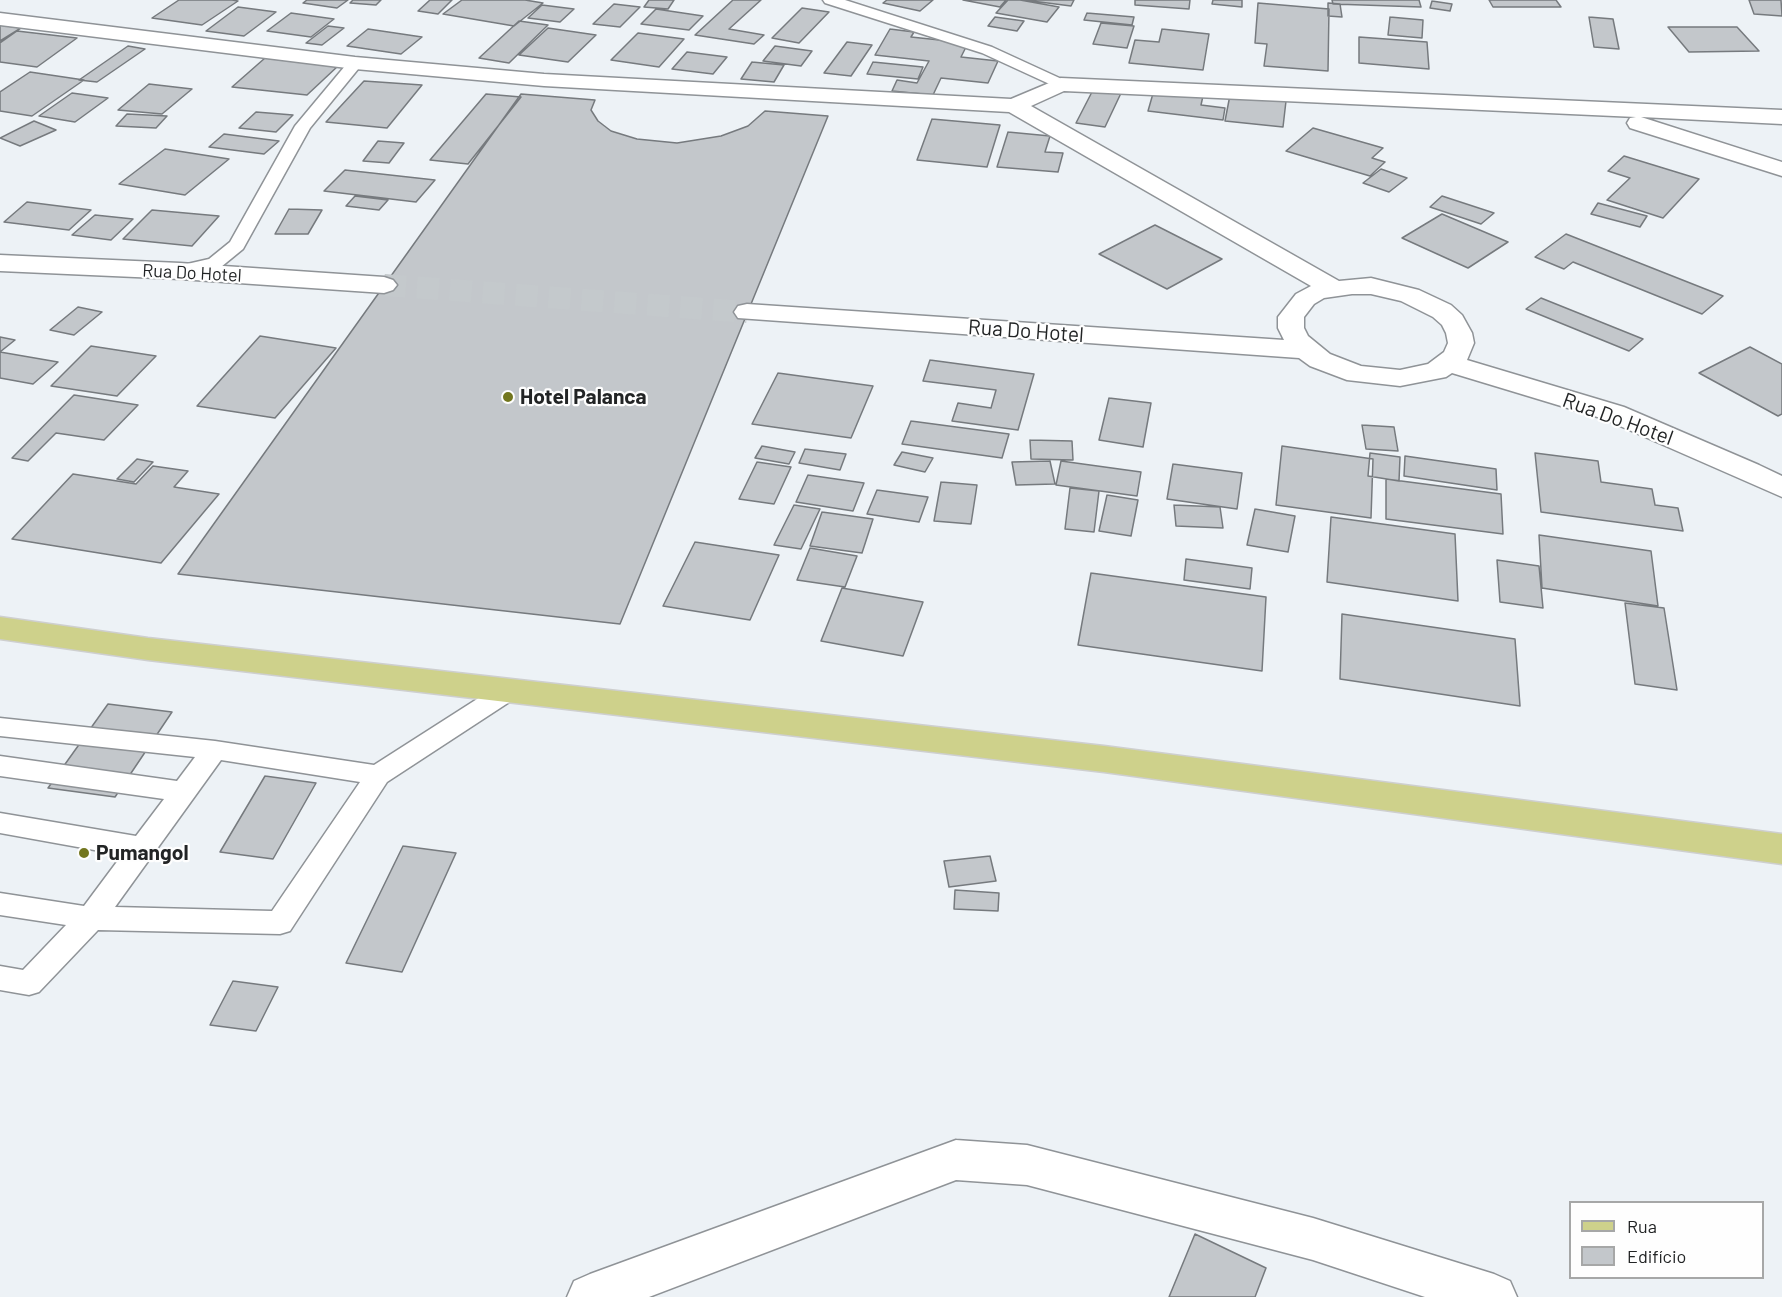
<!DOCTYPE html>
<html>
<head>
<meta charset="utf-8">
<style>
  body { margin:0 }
  #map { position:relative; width:1782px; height:1297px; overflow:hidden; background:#edf2f6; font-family:Barlow,sans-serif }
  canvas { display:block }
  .legend { position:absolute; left:1569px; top:1201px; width:195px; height:78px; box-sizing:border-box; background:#fefefe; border:2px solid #a6a7a7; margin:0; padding:8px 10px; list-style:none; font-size:18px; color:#222425 }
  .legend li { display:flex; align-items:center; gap:12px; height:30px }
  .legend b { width:30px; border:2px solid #a6a7a7 }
</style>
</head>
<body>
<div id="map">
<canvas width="1782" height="1297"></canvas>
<ul class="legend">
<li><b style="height:8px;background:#ced18b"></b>Rua</li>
<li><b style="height:16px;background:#c3c7cb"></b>Edifício</li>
</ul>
</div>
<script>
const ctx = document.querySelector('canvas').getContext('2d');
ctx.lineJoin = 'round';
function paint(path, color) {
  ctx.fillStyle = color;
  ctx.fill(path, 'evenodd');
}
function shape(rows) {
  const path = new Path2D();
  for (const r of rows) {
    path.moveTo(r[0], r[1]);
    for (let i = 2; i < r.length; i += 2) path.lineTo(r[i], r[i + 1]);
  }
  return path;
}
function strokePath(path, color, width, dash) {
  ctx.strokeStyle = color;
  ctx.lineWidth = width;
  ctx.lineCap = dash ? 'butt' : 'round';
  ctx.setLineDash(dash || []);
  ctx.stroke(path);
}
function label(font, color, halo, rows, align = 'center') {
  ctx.font = font + ' Barlow,sans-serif';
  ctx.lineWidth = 4.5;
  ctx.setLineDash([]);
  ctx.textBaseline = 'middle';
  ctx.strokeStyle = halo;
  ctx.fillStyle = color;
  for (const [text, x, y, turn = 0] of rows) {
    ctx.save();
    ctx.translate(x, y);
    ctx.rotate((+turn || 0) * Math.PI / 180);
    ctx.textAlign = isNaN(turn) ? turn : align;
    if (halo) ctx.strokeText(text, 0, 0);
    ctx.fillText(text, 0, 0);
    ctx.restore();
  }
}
const building = shape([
  [179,0,232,0,238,1,202,25,152,18,179,0],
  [307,0,348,0,337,8,303,3,307,0],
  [353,0,381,0,376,5,350,3,353,0],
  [430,0,452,0,438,14,418,11,430,0],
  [462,0,525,0,543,3,514,26,443,14,462,0],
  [649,0,674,0,668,9,644,7,649,0],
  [733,0,761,0,729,29,764,35,754,44,695,35,733,0],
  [887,0,933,0,920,11,883,3,887,0],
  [963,0,1006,0,1000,7,963,0],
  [1008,0,1020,0,1059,7,1047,22,996,13,1008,0],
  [1024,0,1074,0,1071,6,1024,0],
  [1135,0,1190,0,1189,9,1135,5,1135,0],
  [1213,0,1242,0,1242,7,1212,4,1213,0],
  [1332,0,1419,0,1421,7,1333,4,1332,0],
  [1489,0,1556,0,1561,7,1493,7,1489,0],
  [1749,0,1781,0,1782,16,1754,14,1749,0],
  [1432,1,1452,4,1450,11,1430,8,1432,1],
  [1258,3,1329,9,1328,71,1264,66,1267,44,1255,43,1258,3],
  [1328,3,1340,4,1342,17,1328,16,1328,3],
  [614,4,640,7,620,27,593,24,614,4],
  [542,5,574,9,560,22,528,18,542,5],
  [238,7,276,12,244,36,206,31,238,7],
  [802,8,829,12,799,43,772,38,802,8],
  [656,9,703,16,689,30,641,24,656,9],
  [291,13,334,19,311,37,267,31,291,13],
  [1087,13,1134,17,1132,25,1084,20,1087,13],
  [995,17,1024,21,1017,31,988,26,995,17],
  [1390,17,1423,20,1422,38,1388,35,1390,17],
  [1589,17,1613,19,1619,49,1594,47,1589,17],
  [519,21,548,25,509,63,479,58,519,21],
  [1101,23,1134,26,1127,48,1093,44,1101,23],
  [0,25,21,28,0,41,0,25],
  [328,26,344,28,322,45,306,43,328,26],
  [1668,27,1737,27,1759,51,1689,52,1668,27],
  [548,28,596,35,568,62,519,55,548,28],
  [368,29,422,37,401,54,347,46,368,29],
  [890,29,914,32,911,37,968,43,961,57,998,61,988,83,941,78,933,95,892,91,897,80,917,83,929,61,875,55,890,29],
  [1162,29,1209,34,1203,70,1129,63,1135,40,1159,42,1162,29],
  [17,31,77,38,37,67,0,62,0,43,17,31],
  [638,33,684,39,659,67,611,60,638,33],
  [1359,37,1427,42,1429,69,1359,63,1359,37],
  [847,42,872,45,851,76,824,73,847,42],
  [128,46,145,49,97,82,79,80,128,46],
  [775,46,812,51,801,66,763,61,775,46],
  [687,52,727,57,713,74,672,69,687,52],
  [265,58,338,66,307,95,232,87,265,58],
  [752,62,784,65,774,82,741,79,752,62],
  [873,62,923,67,918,79,867,74,873,62],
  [30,72,84,80,32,116,0,111,0,92,30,72],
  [364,81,422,85,387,128,326,122,364,81],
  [149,84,192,89,162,114,118,110,149,84],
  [1094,88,1122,91,1105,127,1076,123,1094,88],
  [1154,90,1203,96,1201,105,1225,108,1223,120,1148,111,1154,90],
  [72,93,108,98,75,122,39,116,72,93],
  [486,94,521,97,468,164,430,160,486,94],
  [521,94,595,100,591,110,598,121,611,131,637,139,677,143,721,136,748,126,765,111,828,116,620,624,178,574,521,94],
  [1230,95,1286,101,1283,127,1225,121,1230,95],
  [256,112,293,115,276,132,239,128,256,112],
  [127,114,167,116,156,128,116,126,127,114],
  [932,119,1000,125,987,167,917,160,932,119],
  [34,121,56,130,20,146,0,138,34,121],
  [1313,128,1383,148,1372,158,1385,162,1370,176,1286,151,1313,128],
  [1008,132,1050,136,1045,152,1063,153,1058,172,997,167,1008,132],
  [224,134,279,141,264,154,209,147,224,134],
  [378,141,404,143,389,163,363,161,378,141],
  [165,149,229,159,185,195,119,184,165,149],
  [1624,156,1699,179,1663,218,1607,200,1630,178,1608,171,1624,156],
  [1381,169,1407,178,1389,192,1363,183,1381,169],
  [345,170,435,180,416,202,324,191,345,170],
  [355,196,388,200,379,210,346,206,355,196],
  [1442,196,1494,213,1481,224,1430,207,1442,196],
  [27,202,91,210,69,230,4,222,27,202],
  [1598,203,1647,216,1640,227,1591,214,1598,203],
  [289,209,322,210,308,234,275,234,289,209],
  [152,210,219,216,192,246,123,239,152,210],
  [1442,214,1508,242,1468,268,1402,238,1442,214],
  [95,215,133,219,111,240,72,235,95,215],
  [1155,225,1222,259,1167,289,1099,254,1155,225],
  [1566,234,1723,296,1702,314,1573,262,1564,269,1535,257,1566,234],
  [1541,298,1643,339,1629,351,1526,309,1541,298],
  [78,307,102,312,74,335,50,330,78,307],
  [260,336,336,348,275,418,197,406,260,336],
  [0,337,15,340,0,352,58,362,33,384,0,378,0,337],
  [91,346,156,356,117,396,51,386,91,346],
  [1750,347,1782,364,1782,414,1778,416,1699,373,1750,347],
  [930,360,1034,374,1018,430,952,421,958,403,991,408,996,390,923,381,930,360],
  [778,373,873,386,851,438,752,424,778,373],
  [74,395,138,405,104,440,56,433,28,461,12,458,74,395],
  [1109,398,1151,403,1143,447,1099,440,1109,398],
  [911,421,1009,434,1002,458,902,444,911,421],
  [1362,425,1394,427,1398,451,1366,449,1362,425],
  [1030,440,1072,441,1073,460,1031,459,1030,440],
  [762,446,795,452,789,464,755,458,762,446],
  [1282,446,1373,459,1371,518,1276,505,1282,446],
  [805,449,846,454,840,470,799,463,805,449],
  [902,452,933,458,925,472,894,465,902,452],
  [1370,453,1400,457,1399,481,1368,476,1370,453],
  [1535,453,1598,461,1601,482,1652,489,1655,505,1678,508,1683,531,1541,512,1535,453],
  [1405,456,1496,469,1497,490,1404,476,1405,456],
  [137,459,153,462,134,482,117,479,137,459],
  [1050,461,1055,484,1016,485,1012,462,1050,461],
  [1061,461,1141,472,1137,496,1056,485,1061,461],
  [757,462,791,467,774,504,739,499,757,462],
  [1173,464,1242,473,1237,509,1167,499,1173,464],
  [153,466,188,471,174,487,219,494,161,563,12,539,73,474,136,484,153,466],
  [808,475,864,483,853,511,796,502,808,475],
  [1386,479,1501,494,1503,534,1386,519,1386,479],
  [941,482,977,485,971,524,934,521,941,482],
  [1070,488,1099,491,1094,532,1065,529,1070,488],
  [877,490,928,497,919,522,867,514,877,490],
  [1107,495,1138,500,1131,536,1099,531,1107,495],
  [794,505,820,509,801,549,774,545,794,505],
  [1174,505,1220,507,1223,528,1176,526,1174,505],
  [1255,509,1295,516,1288,552,1247,545,1255,509],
  [822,512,873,519,862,553,810,546,822,512],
  [1331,517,1455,534,1458,601,1327,582,1331,517],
  [1539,535,1651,551,1658,606,1542,588,1539,535],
  [695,542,779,555,750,620,663,606,695,542],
  [810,548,857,556,845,587,797,580,810,548],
  [1186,559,1252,568,1250,589,1184,580,1186,559],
  [1497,560,1539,566,1543,608,1500,602,1497,560],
  [1091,573,1266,597,1262,671,1078,645,1091,573],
  [842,588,923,602,903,656,821,641,842,588],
  [1625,603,1664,608,1677,690,1635,684,1625,603],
  [1342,614,1515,639,1520,706,1340,679,1342,614],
  [108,704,172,712,115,797,48,788,108,704],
  [265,776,316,783,273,859,220,852,265,776],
  [403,846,456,853,402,972,346,963,403,846],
  [990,856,996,881,949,887,944,861,990,856],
  [955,890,999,893,998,911,954,909,955,890],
  [233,981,278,987,256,1031,210,1025,233,981],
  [1195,1234,1266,1268,1255,1297,1169,1297,1195,1234]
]);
const minorTunnel = shape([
  [384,285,747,312]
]);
const service = shape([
  [823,0,845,0,992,47,1066,81,1069,84,1061,89,1056,87,982,53,825,3,823,0],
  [355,58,363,63,310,128,243,249,221,267,180,277,174,275,171,271,174,267,209,259,230,242,295,126,350,60,355,58],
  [508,682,517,685,520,691,517,697,387,782,290,931,280,934,98,930,39,992,29,995,0,990,0,966,23,970,66,925,0,915,0,893,84,906,122,855,0,833,0,813,136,836,164,799,0,776,0,756,177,781,195,757,0,736,0,718,215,741,374,765,499,685,508,682],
  [221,760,360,782,272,911,115,907,221,760]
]);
const minor = shape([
  [0,13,355,57,544,74,1011,99,1061,78,1782,110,1782,124,1641,117,1782,162,1782,176,1630,128,1627,123,1630,118,1636,117,1064,91,1031,106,1339,281,1371,278,1419,290,1451,305,1462,315,1472,333,1474,343,1467,360,1624,407,1759,465,1782,476,1782,497,1604,419,1452,373,1446,377,1400,386,1347,380,1310,366,1299,358,738,318,734,312,738,306,747,304,1284,340,1278,328,1278,317,1296,294,1311,286,1009,112,544,86,355,69,0,25,0,13],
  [1352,294,1371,294,1401,301,1433,317,1442,325,1446,333,1448,343,1444,352,1428,364,1400,370,1361,366,1330,354,1308,336,1304,328,1304,317,1314,304,1324,298,1352,294],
  [0,255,180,263,384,277,393,280,397,285,393,290,384,293,180,279,0,271,0,255],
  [956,1140,1027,1145,1313,1218,1494,1274,1510,1281,1517,1297,1425,1297,1313,1260,1027,1185,956,1180,649,1297,567,1297,574,1281,590,1274,956,1140]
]);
const primary = shape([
  [0,617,148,638,1104,746,1782,834,1782,864,1104,772,148,660,0,639,0,617]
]);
const markers = [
  [508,397,6,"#72761e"],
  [84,853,6,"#72761e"]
];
const farStreetnames = [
  ["Rua Do Hotel",192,273,3]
];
const streetNames = [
  ["Rua Do Hotel",1026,331,4],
  ["Rua Do Hotel",1618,419,20]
];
const poiNames = [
  ["Hotel Palanca",520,397],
  ["Pumangol",96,853]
];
paint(building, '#c3c7cb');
strokePath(building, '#767a7e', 1.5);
strokePath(minorTunnel, '#c4c9cc', 22, [22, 11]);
strokePath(service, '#8f9397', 3);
strokePath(minor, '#8f9397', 3);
strokePath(primary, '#cecfcf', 3);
paint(service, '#fff');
paint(minor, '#fff');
paint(primary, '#ced18b');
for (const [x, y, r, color] of markers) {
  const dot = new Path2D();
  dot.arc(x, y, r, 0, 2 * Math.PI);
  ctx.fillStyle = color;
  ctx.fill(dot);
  strokePath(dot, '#fefefe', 2);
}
label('18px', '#222425', '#fefefe', farStreetnames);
label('21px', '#222425', '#fefefe', streetNames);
label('bold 21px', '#222425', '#fefefe', poiNames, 'left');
</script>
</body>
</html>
